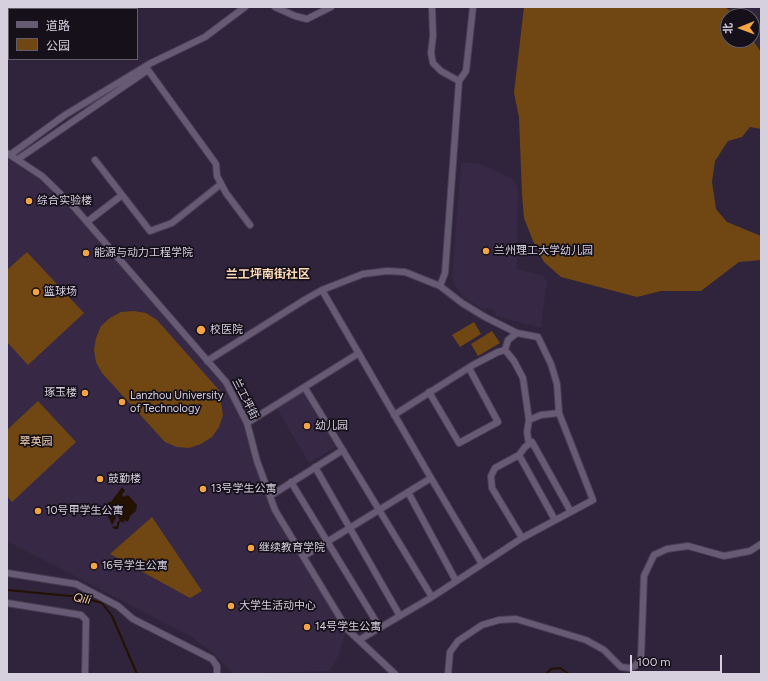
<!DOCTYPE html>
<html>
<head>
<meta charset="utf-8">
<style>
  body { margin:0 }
  #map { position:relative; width:768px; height:681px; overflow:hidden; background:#2f243b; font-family:Figtree,"Noto Sans SC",sans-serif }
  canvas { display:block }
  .frame { position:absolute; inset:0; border:8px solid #d6cfde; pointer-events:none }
  .legend { position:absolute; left:8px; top:8px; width:130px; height:52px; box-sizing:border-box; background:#15101a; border:1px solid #625c68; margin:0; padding:5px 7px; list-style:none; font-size:12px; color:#d6cfde }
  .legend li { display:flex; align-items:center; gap:8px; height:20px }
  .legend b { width:20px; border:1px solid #625c68 }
  .north { position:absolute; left:720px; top:8px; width:40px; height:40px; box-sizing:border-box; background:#15101a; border:1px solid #625c68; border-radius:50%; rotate:269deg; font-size:11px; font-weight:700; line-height:16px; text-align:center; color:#d6cfde }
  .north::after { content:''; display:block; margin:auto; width:14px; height:18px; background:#f3a443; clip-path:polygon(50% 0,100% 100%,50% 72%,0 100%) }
  .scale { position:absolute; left:630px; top:655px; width:92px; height:18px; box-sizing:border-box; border:2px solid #d6cfde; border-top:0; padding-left:5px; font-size:12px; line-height:14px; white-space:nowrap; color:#d6cfde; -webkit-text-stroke:3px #15101a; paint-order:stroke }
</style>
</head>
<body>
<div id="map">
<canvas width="768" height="681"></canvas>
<div class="frame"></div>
<ul class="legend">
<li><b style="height:5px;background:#675a75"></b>道路</li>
<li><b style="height:11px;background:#704712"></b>公园</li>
</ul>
<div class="north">北</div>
<div class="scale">100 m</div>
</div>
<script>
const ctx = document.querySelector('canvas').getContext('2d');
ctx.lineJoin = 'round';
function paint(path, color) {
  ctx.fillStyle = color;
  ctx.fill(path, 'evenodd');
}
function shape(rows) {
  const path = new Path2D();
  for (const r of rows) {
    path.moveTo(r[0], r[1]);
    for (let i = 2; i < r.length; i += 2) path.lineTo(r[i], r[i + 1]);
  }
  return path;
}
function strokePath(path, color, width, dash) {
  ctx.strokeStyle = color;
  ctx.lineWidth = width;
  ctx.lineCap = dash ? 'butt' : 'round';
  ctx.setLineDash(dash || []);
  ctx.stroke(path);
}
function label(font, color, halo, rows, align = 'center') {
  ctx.font = font + ' Figtree,"Noto Sans SC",sans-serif';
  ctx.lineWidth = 3.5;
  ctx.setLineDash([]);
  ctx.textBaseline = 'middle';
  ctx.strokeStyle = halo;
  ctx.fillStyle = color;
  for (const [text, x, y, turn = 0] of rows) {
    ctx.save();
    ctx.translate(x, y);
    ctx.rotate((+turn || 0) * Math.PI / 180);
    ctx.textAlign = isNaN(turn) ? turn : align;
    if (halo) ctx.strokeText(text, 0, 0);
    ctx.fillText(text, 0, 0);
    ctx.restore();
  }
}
const built = shape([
  [7,153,18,159,74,207,226,382,247,423,275,510,347,629,339,654,330,671,233,674,212,652,188,635,7,541],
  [461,163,478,163,513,179,518,187,517,269,542,275,547,281,541,328,496,316,493,309,487,308,484,310,463,297,455,286,452,276],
  [304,390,337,446,309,463,276,407]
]);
const green = shape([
  [524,7,725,7,729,10,734,16,728,16,728,40,752,39,761,52,761,129,750,127,742,137,728,141,715,161,712,182,716,209,727,222,761,236,761,260,739,262,701,291,661,291,637,297,561,277,544,262,533,241,524,218,522,195,519,117,514,93],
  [27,252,84,313,28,365,7,342,7,270],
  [134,311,146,313,157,320,219,390,223,415,219,427,212,437,201,444,189,448,177,447,165,442,102,373,96,362,94,350,96,338,101,326,110,318,121,312],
  [474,322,481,334,460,347,452,335],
  [492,331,500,343,478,356,471,344],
  [38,401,76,442,12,502,7,496,7,430],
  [152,517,202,591,190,598,110,554]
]);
const water = shape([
  [122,487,125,491,122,494,123,497,128,495,137,505,136,511,130,516,129,520,127,522,125,520,123,523,120,521,118,529,114,529,112,527,117,526,117,522,120,520,116,514,118,508,113,507,110,512,116,518,112,525,106,512,98,512,100,507,107,508,108,502,111,502]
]);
const stream = shape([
  [7,590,81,597,102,603,112,616,137,674],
  [546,674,551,669,560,668,569,674]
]);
const street = shape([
  [275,7,295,16,307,19,331,7],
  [432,7,433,36,431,53,433,63,441,71,459,81],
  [7,153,42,176,74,207,226,382,247,423,257,461,275,510,347,629,395,674],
  [10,155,65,115,151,63,205,37,245,7],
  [18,159,148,70,216,164,217,176,226,193,250,225],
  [95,160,150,231,172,223,221,184],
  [87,222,122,195],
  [440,286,445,273,459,81,466,71,473,7],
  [322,290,363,274,387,271,405,272,440,286,462,303,485,317,517,333,538,337,551,364,557,384,559,413,593,500,522,538,432,597,359,640],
  [517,333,508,340,505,350,514,361,523,378,529,420],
  [207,361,306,299,322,290,431,478,304,556],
  [305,388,432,597],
  [429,392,459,443,498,422,469,368],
  [394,415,473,365,498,352,505,350],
  [247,423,359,353],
  [529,444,527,432,529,420,541,415,559,413],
  [519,455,525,447,532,442,571,512],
  [315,467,400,616],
  [431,478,482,564],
  [291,482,380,628],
  [408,492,456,581],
  [270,496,343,450],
  [522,538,492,488,491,476,495,468,519,455,555,520],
  [7,573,76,584,118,606,133,619,212,659,217,666,217,674],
  [7,603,81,615,86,620,85,674],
  [448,674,450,652,458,641,482,625,499,620,516,619,586,640,604,650,621,667,630,668,635,666,641,658,644,576,654,555,667,549,688,546,724,556,750,551,761,544]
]);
const markers = [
  [29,201,4,"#f3a443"],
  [486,251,4,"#f3a443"],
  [86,253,4,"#f3a443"],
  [36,292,4,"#f3a443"],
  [201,330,5,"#f3a443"],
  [85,393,4,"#f3a443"],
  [122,402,4,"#f3a443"],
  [307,426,4,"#f3a443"],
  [100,479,4,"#f3a443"],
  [203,489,4,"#f3a443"],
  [38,511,4,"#f3a443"],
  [251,548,4,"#f3a443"],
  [94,566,4,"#f3a443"],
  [231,606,4,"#f3a443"],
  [307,627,4,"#f3a443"]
];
const poiNames = [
  ["综合实验楼",37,201],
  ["兰州理工大学幼儿园",494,251],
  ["能源与动力工程学院",94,253],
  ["篮球场",44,292],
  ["校医院",210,330],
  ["琢玉楼",77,393,"right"],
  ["Lanzhou University",130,396],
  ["of Technology",130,409],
  ["幼儿园",315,426],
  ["鼓勤楼",108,479],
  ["13号学生公寓",211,489],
  ["10号甲学生公寓",46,511],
  ["继续教育学院",259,548],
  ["16号学生公寓",102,566],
  ["大学生活动中心",239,606],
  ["14号学生公寓",315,627]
];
const streetNames = [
  ["兰工坪街",245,399,63]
];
const parkNames = [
  ["翠英园",36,442]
];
const neighbourhoodNames = [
  ["兰工坪南街社区",268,274]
];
const waterNames = [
  ["Qili",82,599,11]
];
paint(built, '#372846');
paint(green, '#704712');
paint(water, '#231200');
strokePath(stream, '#231200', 2);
strokePath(street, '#493f53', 8);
strokePath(street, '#675a75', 6);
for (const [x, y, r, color] of markers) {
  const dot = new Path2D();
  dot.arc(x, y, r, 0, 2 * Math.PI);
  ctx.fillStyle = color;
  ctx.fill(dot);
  strokePath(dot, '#15101a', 1.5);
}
label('11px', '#d6cfde', '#15101a', poiNames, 'left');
label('11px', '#d6cfde', '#15101a', streetNames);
label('11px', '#f6d7b6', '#15101a', parkNames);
label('bold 12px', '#fcdab6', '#15101a', neighbourhoodNames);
label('italic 12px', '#f8ca99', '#15101a', waterNames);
</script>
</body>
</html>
